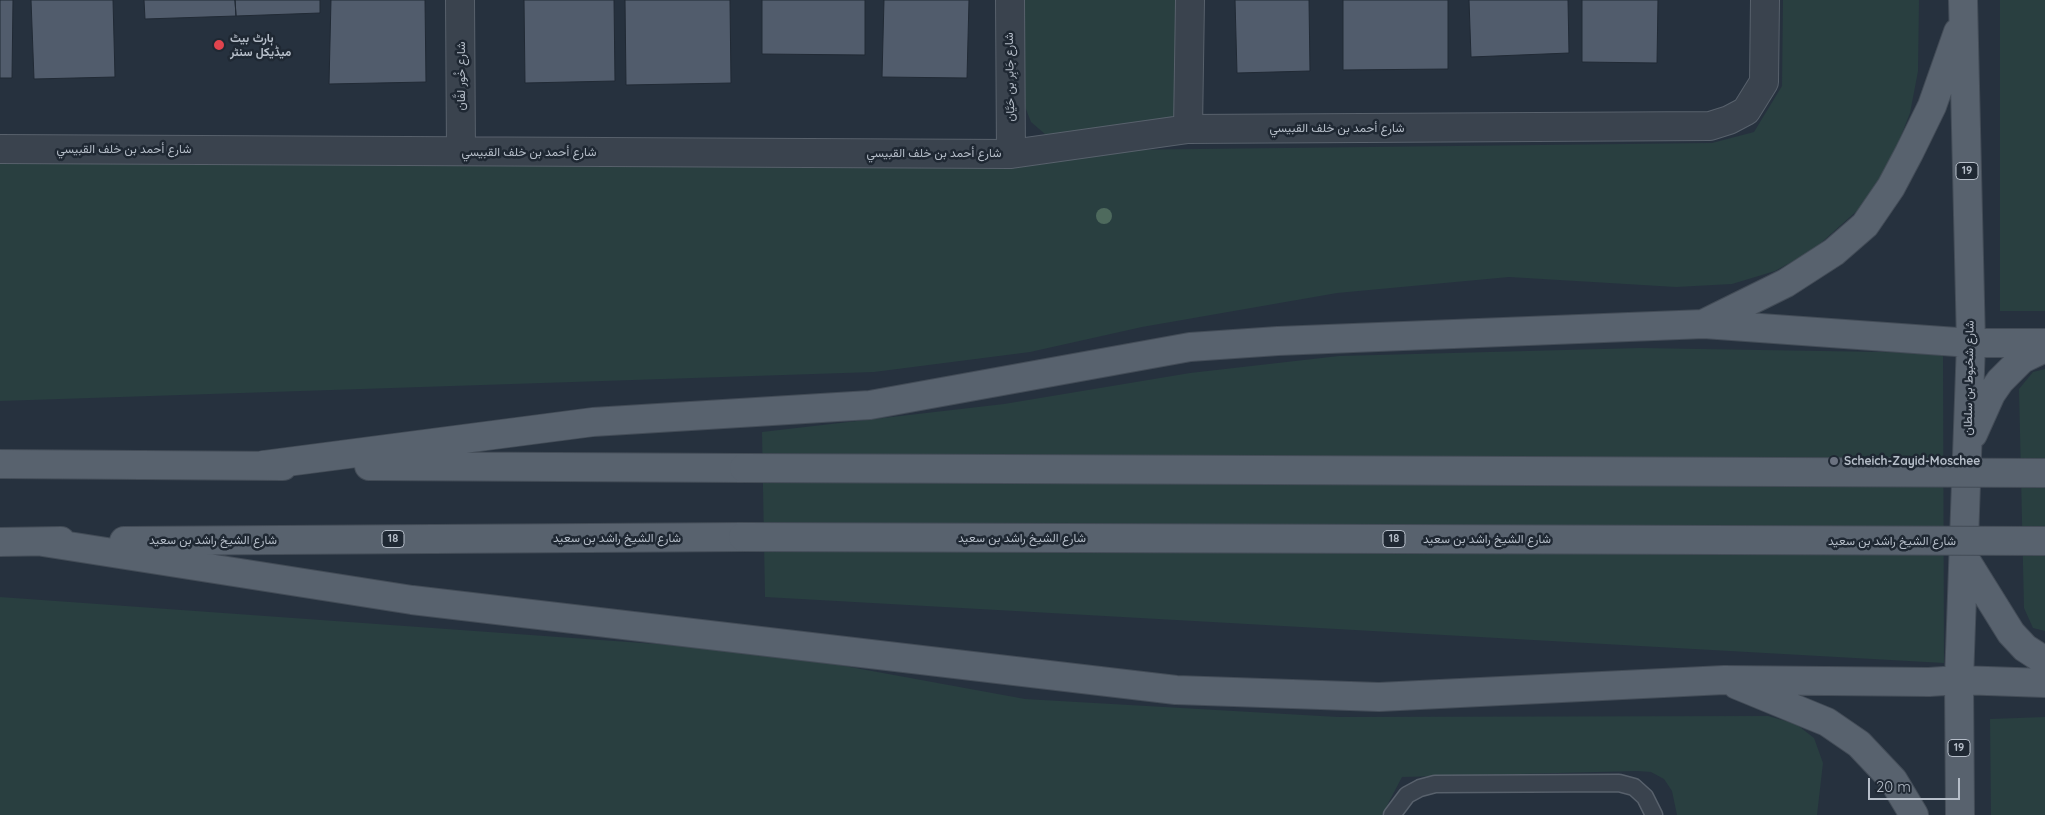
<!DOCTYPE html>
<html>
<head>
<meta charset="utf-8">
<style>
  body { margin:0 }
  #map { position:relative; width:2045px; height:815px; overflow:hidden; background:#26313e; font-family:Quicksand,sans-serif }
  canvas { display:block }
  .scale { position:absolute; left:1868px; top:778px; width:92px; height:22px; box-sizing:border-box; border:2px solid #b6bec9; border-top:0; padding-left:6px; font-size:15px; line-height:18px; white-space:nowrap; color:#b6bec9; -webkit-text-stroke:4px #1f2833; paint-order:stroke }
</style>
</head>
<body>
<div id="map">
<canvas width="2045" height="815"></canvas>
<div class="scale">20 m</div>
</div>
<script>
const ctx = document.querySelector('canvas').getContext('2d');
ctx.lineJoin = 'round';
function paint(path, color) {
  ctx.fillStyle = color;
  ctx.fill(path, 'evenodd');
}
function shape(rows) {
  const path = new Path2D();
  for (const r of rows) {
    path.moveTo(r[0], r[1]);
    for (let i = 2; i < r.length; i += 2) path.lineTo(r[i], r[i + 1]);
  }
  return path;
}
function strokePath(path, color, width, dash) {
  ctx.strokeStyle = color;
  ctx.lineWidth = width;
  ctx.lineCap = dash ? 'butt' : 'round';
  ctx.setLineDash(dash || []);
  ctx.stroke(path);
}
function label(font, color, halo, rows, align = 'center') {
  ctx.font = font + ' Quicksand,Vazirmatn,sans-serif';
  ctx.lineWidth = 5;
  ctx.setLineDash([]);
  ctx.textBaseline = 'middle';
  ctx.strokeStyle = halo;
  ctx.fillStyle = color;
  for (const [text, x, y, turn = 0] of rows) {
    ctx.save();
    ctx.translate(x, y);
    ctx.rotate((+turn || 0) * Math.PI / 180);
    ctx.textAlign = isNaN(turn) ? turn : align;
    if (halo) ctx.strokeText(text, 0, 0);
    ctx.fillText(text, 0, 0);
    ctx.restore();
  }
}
const green = shape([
  [1025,0,1180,0,1177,116,1168,128,1065,139,1045,134,1031,122,1024,104],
  [1783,0,1919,0,1918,71,1910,113,1892,159,1860,208,1813,250,1775,271,1732,284,1676,287,1509,277,1337,293,1142,327,1030,352,874,372,0,401,0,163,1712,143,1754,132,1782,86],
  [2000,0,2045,0,2045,311,2000,311],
  [1640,348,1943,353,1944,663,765,597,762,432,1004,404,1190,373,1339,356],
  [2045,369,2045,631,2033,628,2024,608,2019,389,2033,372],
  [0,597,768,652,1025,699,1338,717,1768,716,1796,724,1814,738,1823,763,1817,815,1677,815,1672,791,1664,779,1651,772,1637,771,1402,777,1382,815,0,815],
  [2045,717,2045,815,1991,815,1990,719]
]);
const building = shape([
  [0,0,13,0,12,78,0,78,0,0],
  [31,0,113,0,115,77,34,79,31,0],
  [144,0,235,0,236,16,145,19,144,0],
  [235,0,320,0,320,13,236,16,235,0],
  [331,0,425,0,426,82,329,84,331,0],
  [524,0,614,0,615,81,525,83,524,0],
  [625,0,730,0,731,83,626,85,625,0],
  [762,0,865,0,865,55,762,54,762,0],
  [884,0,969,0,967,78,882,77,884,0],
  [1235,0,1309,0,1310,71,1237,73,1235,0],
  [1343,0,1448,0,1448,69,1343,70,1343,0],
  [1469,0,1568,0,1569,53,1471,57,1469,0],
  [1582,0,1658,0,1657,63,1582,62,1582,0]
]);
const lane = shape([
  [1392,815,1407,795,1420,788,1435,784,1619,783,1634,787,1645,797,1654,815]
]);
const street = shape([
  [460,0,461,151],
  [1010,0,1011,154],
  [1188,129,1190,0],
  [0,149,1011,154,1188,129,1710,126,1729,120,1746,111,1764,82,1765,0]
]);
const primary = shape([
  [1705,323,1786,283,1834,252,1865,225,1891,187,1909,153,1932,106,1958,32],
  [1973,434,1991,394,2000,381,2022,359,2045,348],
  [0,464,283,466],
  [264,465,593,422,870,405,1190,347,1278,341,1704,324,1971,343,2045,343],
  [369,466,744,468],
  [124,541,743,537],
  [0,542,61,541],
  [43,542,412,600,1176,690,1379,697,1724,680,1929,682,1959,680,2045,683],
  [1965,559,2011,633,2025,648,2045,661],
  [1737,685,1827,722,1859,744,1893,780,1914,815],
  [1960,815,1959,680,1971,343,1963,0]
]);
const primaryBridge = shape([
  [744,468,2045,473],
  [743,537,2045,541]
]);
const trees = [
  [1104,216]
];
const markers = [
  [219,45,6,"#e0444e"],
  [1834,461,5,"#6b7280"]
];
const shields = [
  [1967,171,22],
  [393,539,22],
  [1394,539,22],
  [1959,748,22]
];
const shieldNames = [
  ["19",1967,171],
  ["18",393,539],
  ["18",1394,539],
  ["19",1959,748]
];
const poiNames = [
  ["ہارٹ بیٹ",230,38],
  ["میڈیکل سنٹر",230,52],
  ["Scheich-Zayid-Moschee",1844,461]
];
const streetNames = [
  ["شارع خُور لفَّان",461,76,-90],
  ["شارع جَابِر بن حَيَّان",1010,77,-91],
  ["شارع أحمد بن خلف القبيسي",1337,128],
  ["شارع أحمد بن خلف القبيسي",124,149],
  ["شارع أحمد بن خلف القبيسي",529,152],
  ["شارع أحمد بن خلف القبيسي",934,153],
  ["شارع شخبوط بن سلطان",1969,378,-89],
  ["شارع الشيخ راشد بن سعيد",617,538],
  ["شارع الشيخ راشد بن سعيد",1022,538],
  ["شارع الشيخ راشد بن سعيد",1487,539],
  ["شارع الشيخ راشد بن سعيد",213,540],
  ["شارع الشيخ راشد بن سعيد",1892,541]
];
paint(green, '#293f40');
paint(building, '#515c6c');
strokePath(building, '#212a35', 1);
strokePath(lane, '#58616c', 19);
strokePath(street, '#58616c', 30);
strokePath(primary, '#434c57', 30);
strokePath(lane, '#3a434e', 16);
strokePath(street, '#3a434e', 28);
strokePath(primary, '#58626e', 28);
strokePath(primaryBridge, '#434c57', 30, []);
strokePath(primaryBridge, '#58626e', 28);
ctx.fillStyle = '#4e6a5d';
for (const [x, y] of trees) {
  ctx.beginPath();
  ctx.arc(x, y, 8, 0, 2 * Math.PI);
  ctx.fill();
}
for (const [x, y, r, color] of markers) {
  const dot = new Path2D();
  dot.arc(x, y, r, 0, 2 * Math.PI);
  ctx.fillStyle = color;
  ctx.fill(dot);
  strokePath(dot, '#1f2833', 2);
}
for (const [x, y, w] of shields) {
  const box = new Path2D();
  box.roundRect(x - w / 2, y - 8.5, w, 17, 4);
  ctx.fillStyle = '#1f2833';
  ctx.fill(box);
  strokePath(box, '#b6bec9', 1);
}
label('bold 11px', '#b6bec9', null, shieldNames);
label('bold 12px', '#b6bec9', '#1f2833', poiNames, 'left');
label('12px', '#b6bec9', '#1f2833', streetNames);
</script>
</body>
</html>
